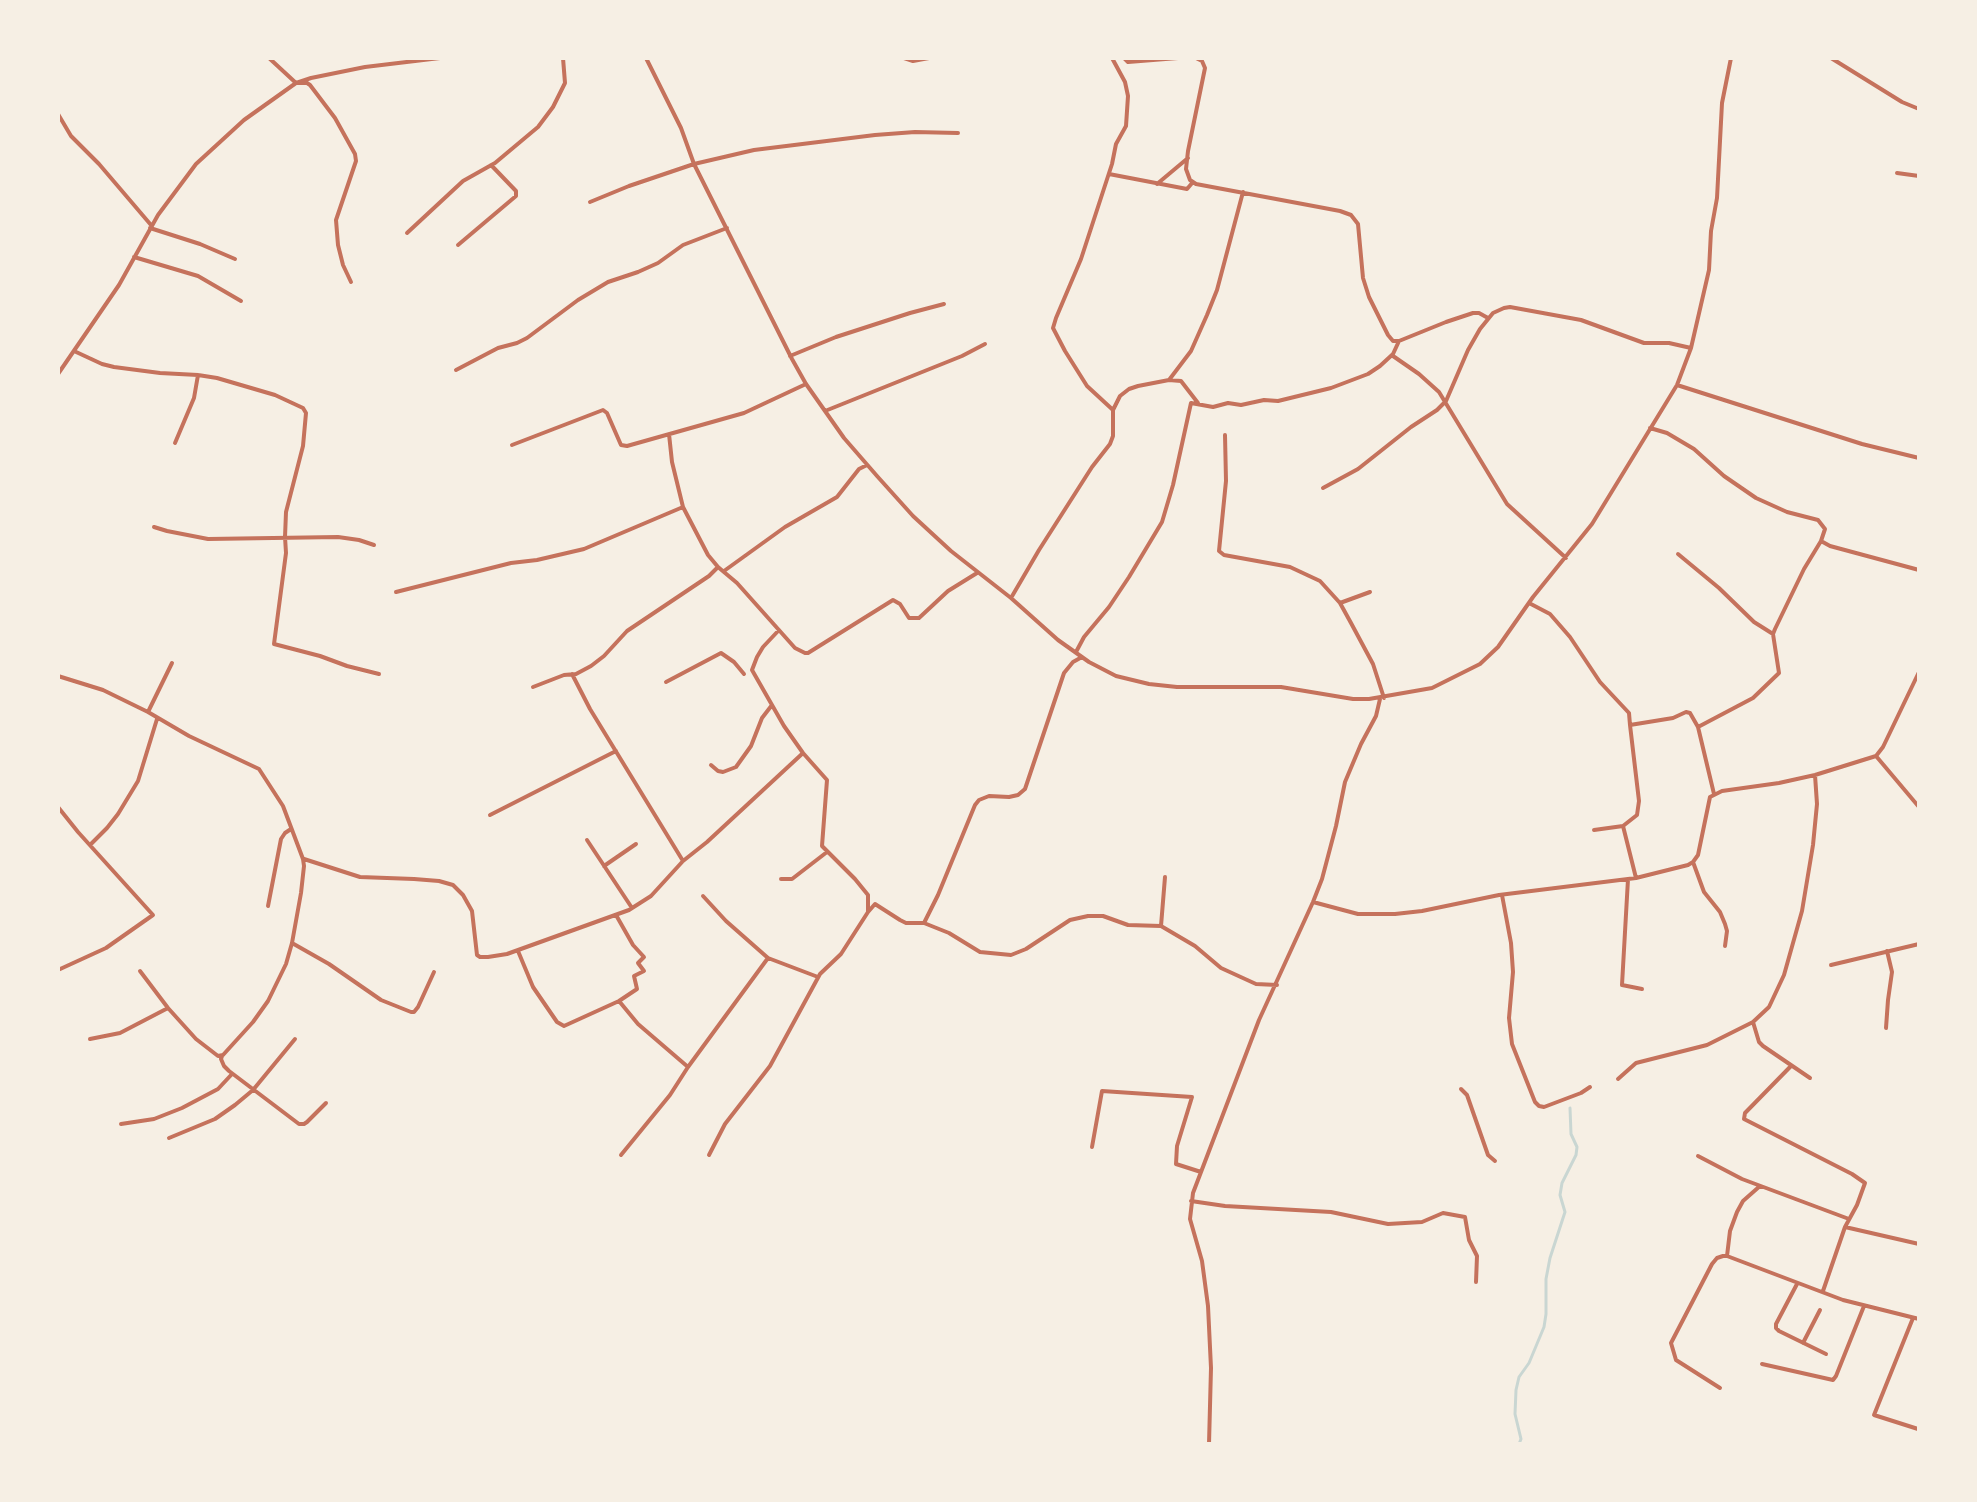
<!DOCTYPE html>
<html>
<head>
<meta charset="utf-8">
<style>
  body { margin:0 }
  #map { position:relative; width:1977px; height:1502px; overflow:hidden; background:#f6efe4; font-family:Helvetica,sans-serif }
  canvas { display:block }
  .frame { position:absolute; inset:0; border:60px solid #f6efe4; pointer-events:none }
</style>
</head>
<body>
<div id="map">
<canvas width="1977" height="1502"></canvas>
<div class="frame"></div>
</div>
<script>
const ctx = document.querySelector('canvas').getContext('2d');
ctx.lineJoin = 'round';
function shape(rows) {
  const path = new Path2D();
  for (const r of rows) {
    path.moveTo(r[0], r[1]);
    for (let i = 2; i < r.length; i += 2) path.lineTo(r[i], r[i + 1]);
  }
  return path;
}
function strokePath(path, color, width, dash) {
  ctx.strokeStyle = color;
  ctx.lineWidth = width;
  ctx.lineCap = dash ? 'butt' : 'round';
  ctx.setLineDash(dash || []);
  ctx.stroke(path);
}
const stream = shape([
  [1519,1444,1521,1439,1515,1414,1516,1390,1519,1377,1529,1363,1544,1327,1546,1314,1546,1279,1550,1258,1565,1212,1560,1195,1562,1183,1576,1155,1577,1147,1571,1134,1570,1108]
]);
const minor = shape([
  [269,58,296,83,307,83,310,85,335,118,355,154,356,161,336,220,338,245,343,265,351,282],
  [646,58,681,128,694,164,792,359,806,384,844,438,877,476,913,516,951,551,1011,598,1058,640,1089,662,1116,676,1149,684,1177,687,1281,687,1353,699,1369,699,1432,688,1480,664,1498,647,1533,597,1592,524,1677,385,1691,348,1709,270,1711,231,1717,198,1722,103,1731,58],
  [904,58,913,61,929,58],
  [1112,58,1125,82,1128,96,1126,126,1116,144,1112,164,1081,259,1056,318,1053,328,1065,351,1087,386,1113,410],
  [1124,58,1128,62,1178,58],
  [1196,58,1202,61,1205,68,1188,151,1186,169,1190,180,1196,184,1340,211,1351,215,1358,224,1363,278,1369,297,1388,335,1393,341,1399,341,1446,322,1473,313,1479,313,1488,318],
  [1831,58,1902,102,1919,109],
  [58,114,71,136,99,164,151,225],
  [1897,173,1919,176],
  [1109,174,1187,189,1193,182],
  [1157,184,1188,158],
  [590,202,629,186,694,164,754,150,875,135,915,132,958,133],
  [150,228,200,244,235,259],
  [407,233,463,181,495,163,538,127,553,107,565,83,563,58],
  [458,245,516,196,516,191,491,165],
  [134,257,198,276,241,301],
  [74,351,102,364,114,367,160,373,198,375,217,378,275,395,303,408,306,413,303,446,286,512,285,537,286,553,274,644,320,656,347,666,379,674],
  [790,356,836,337,910,313,944,304],
  [1393,356,1419,374,1439,392,1507,504,1566,558],
  [456,370,498,348,517,343,527,338,578,300,608,282,638,272,658,263,683,245,727,228],
  [58,374,119,285,158,215,196,164,244,120,296,83,311,78,365,67,440,58],
  [1169,380,1191,351,1207,315,1217,290,1243,192],
  [1677,385,1862,444,1919,458],
  [825,411,962,356,985,344],
  [1650,428,1667,433,1694,449,1724,476,1756,498,1787,512,1818,520,1825,529,1821,541],
  [1225,435,1226,481,1219,551,1224,555,1290,567,1320,581,1340,603,1351,623,1373,664,1384,698],
  [175,443,194,398,198,375],
  [512,445,603,410,607,413,621,445,627,446,744,413,806,384],
  [1323,488,1358,469,1411,427,1437,410,1446,401,1468,350,1480,329,1493,313,1504,308,1510,307,1581,320,1644,343,1669,343,1691,348],
  [154,527,167,531,208,539,338,537,359,540,374,545],
  [1678,554,1719,588,1754,622,1773,634],
  [718,567,737,583,795,648,805,653,808,653,893,600,900,604,909,618,919,618,948,591,977,573],
  [724,571,785,527,837,497,859,469,867,465],
  [396,592,511,563,537,560,584,549,683,507],
  [1011,598,1039,550,1092,467,1110,444,1113,436,1113,410,1120,396,1129,389,1138,386,1169,380,1181,381,1198,403],
  [1340,603,1370,592],
  [1529,603,1550,614,1570,637,1600,682,1629,713,1630,725,1673,718,1686,712,1690,713,1698,727,1714,794],
  [779,630,763,647,757,657,752,670,784,726,803,753,827,780,822,846,855,879,868,895,868,912,875,904,900,920,906,923,924,923,949,933,980,952,1011,955,1026,949,1070,920,1088,916,1103,916,1128,925,1161,926,1195,946,1221,968,1256,984,1277,985],
  [1076,652,1084,637,1109,607,1129,577,1162,522,1173,485,1191,403,1213,407,1228,403,1241,405,1264,400,1278,401,1331,388,1368,374,1380,366,1393,354,1399,341],
  [572,674,590,709,683,861],
  [58,676,103,690,148,712,189,736,259,769,283,806,303,859,304,866,301,893,292,943,286,964,268,1001,253,1022,223,1055,218,1056,196,1039,168,1008,140,971],
  [666,682,721,653,734,662,744,674],
  [533,687,564,675,576,674,591,666,604,656,627,631,709,576,718,567,708,555,683,507,672,462,669,434],
  [148,712,172,663],
  [1698,727,1753,698,1779,673,1773,634,1775,629,1804,569,1821,541,1830,546,1919,570],
  [1876,756,1919,807],
  [711,765,718,771,723,772,736,767,751,746,762,718,772,705],
  [58,807,78,832,153,915,106,948,58,970],
  [490,815,616,751],
  [1623,826,1636,878],
  [1594,830,1623,826,1637,815,1639,801,1630,725],
  [587,840,632,908],
  [90,845,107,828,118,814,138,781,157,719],
  [304,859,360,877,414,879,439,881,453,885,463,895,472,911,477,955,480,957,488,957,507,954,629,910,651,896,683,861,707,842,803,753],
  [1693,862,1704,892,1720,912,1725,924,1727,931,1725,946],
  [604,866,636,844],
  [781,879,792,879,827,852],
  [1628,879,1622,985,1642,989],
  [1502,895,1511,943,1513,972,1509,1018,1512,1044,1535,1102,1539,1106,1544,1107,1581,1093,1590,1087],
  [703,896,726,921,768,958,818,977],
  [1313,902,1358,914,1395,914,1422,911,1499,895,1636,878,1688,865,1693,862,1698,855,1710,797,1722,791,1779,783,1815,775,1876,756,1883,747,1919,672],
  [268,906,281,839,285,833,291,829],
  [924,923,938,895,975,805,979,800,989,796,1009,797,1018,795,1025,789,1064,673,1073,662,1082,657],
  [1161,926,1165,877],
  [292,943,329,964,381,1000,411,1012,414,1012,418,1007,434,972],
  [518,951,533,987,557,1022,564,1026,619,1001,637,989,634,976,644,971,638,963,644,957,633,945,616,915],
  [1831,965,1919,944],
  [619,1001,638,1024,688,1067],
  [1753,1022,1759,1042,1763,1046,1810,1078],
  [1886,1028,1888,1000,1892,972,1887,951],
  [90,1039,120,1033,168,1008],
  [222,1056,221,1059,224,1066,229,1071,299,1124,304,1124,307,1122,326,1103],
  [1791,1066,1745,1113,1744,1119,1852,1174,1865,1183,1857,1205,1845,1227,1823,1291],
  [1618,1079,1636,1063,1707,1045,1753,1022,1769,1007,1784,975,1802,911,1813,845,1817,804,1815,775],
  [1461,1089,1467,1095,1488,1155,1495,1161],
  [121,1124,154,1119,182,1108,218,1089,232,1074],
  [169,1138,215,1119,235,1105,253,1090,295,1039],
  [1092,1147,1102,1091,1192,1097,1177,1146,1176,1164,1201,1172],
  [621,1155,670,1095,688,1067,768,958],
  [709,1155,725,1124,770,1066,820,974,841,954,868,912],
  [1698,1156,1742,1179,1849,1219],
  [1191,1201,1225,1206,1331,1212,1388,1224,1422,1222,1443,1213,1465,1217,1469,1240,1477,1256,1476,1282],
  [1845,1227,1919,1244],
  [1727,1256,1730,1231,1737,1212,1743,1201,1760,1186],
  [1797,1284,1776,1324,1776,1328,1779,1331,1826,1354],
  [1913,1318,1874,1415,1918,1429],
  [1803,1343,1820,1310],
  [1762,1364,1833,1380,1836,1376,1864,1306],
  [1720,1388,1676,1360,1671,1343,1712,1264,1717,1258,1723,1256,1727,1256,1843,1300,1919,1319],
  [1209,1444,1211,1368,1208,1306,1202,1261,1190,1219,1193,1193,1259,1020,1313,902,1322,879,1336,826,1345,782,1361,744,1376,716,1380,699]
]);
strokePath(stream, '#c9d6d2', 3);
strokePath(minor, '#c5725c', 4);
</script>
</body>
</html>
